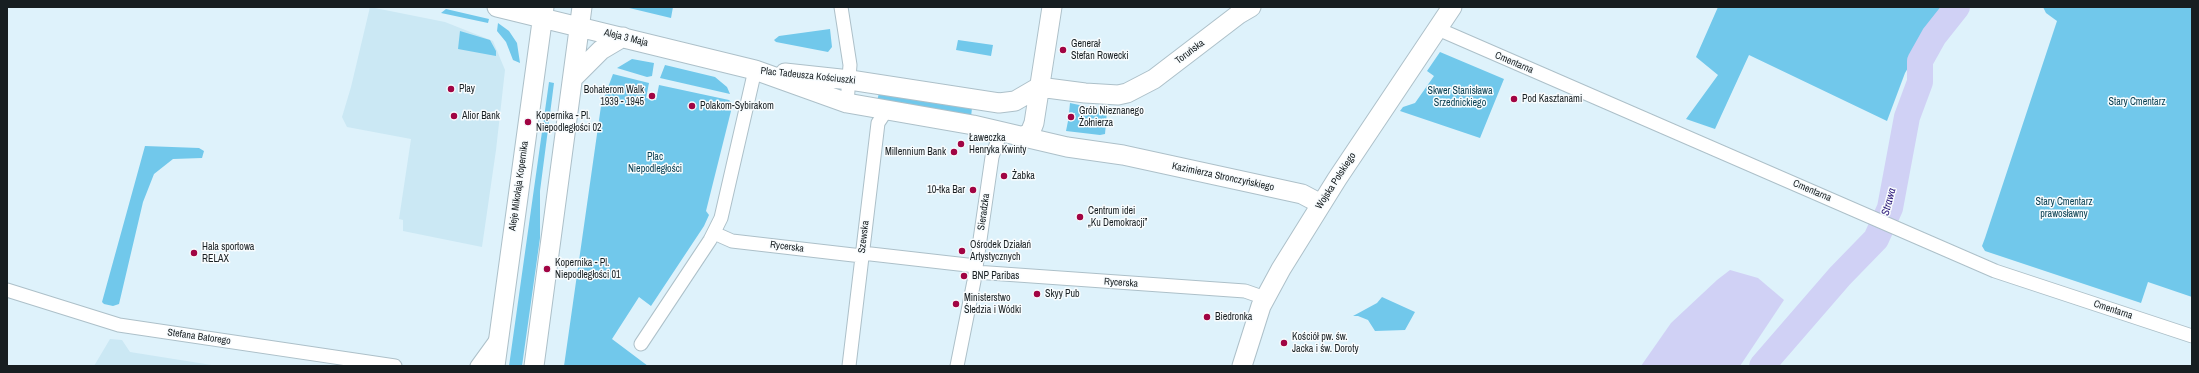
<!DOCTYPE html>
<html>
<head>
<meta charset="utf-8">
<style>
  body { margin:0 }
  #map { position:relative; width:2199px; height:373px; overflow:hidden; background:#def2fb; font-family:"Archivo Narrow",sans-serif }
  canvas { display:block }
  .frame { position:absolute; inset:0; border:8px solid #171e21; pointer-events:none }
</style>
</head>
<body>
<div id="map">
<canvas width="2199" height="373"></canvas>
<div class="frame"></div>
</div>
<script>
const ctx = document.querySelector('canvas').getContext('2d');
ctx.lineJoin = 'round';
function paint(path, color) {
  ctx.fillStyle = color;
  ctx.fill(path, 'evenodd');
}
function shape(rows) {
  const path = new Path2D();
  for (const r of rows) {
    path.moveTo(r[0], r[1]);
    for (let i = 2; i < r.length; i += 2) path.lineTo(r[i], r[i + 1]);
  }
  return path;
}
function strokePath(path, color, width, dash) {
  ctx.strokeStyle = color;
  ctx.lineWidth = width;
  ctx.lineCap = dash ? 'butt' : 'round';
  ctx.setLineDash(dash || []);
  ctx.stroke(path);
}
function label(font, color, halo, rows, align = 'center') {
  ctx.font = font + ' "Archivo Narrow",sans-serif';
  ctx.lineWidth = 3;
  ctx.setLineDash([]);
  ctx.textBaseline = 'middle';
  ctx.strokeStyle = halo;
  ctx.fillStyle = color;
  for (const [text, x, y, turn = 0] of rows) {
    ctx.save();
    ctx.translate(x, y);
    ctx.rotate((+turn || 0) * Math.PI / 180);
    ctx.textAlign = isNaN(turn) ? turn : align;
    if (halo) ctx.strokeText(text, 0, 0);
    ctx.fillText(text, 0, 0);
    ctx.restore();
  }
}
const built = shape([
  [370,7,445,22,493,41,505,70,496,150,482,247,403,231,403,220,399,219,411,139,347,127,342,117,351,87],
  [110,339,122,340,130,352,218,366,94,366]
]);
const green = shape([
  [625,7,673,7,671,18],
  [1718,7,1944,7,1905,73,1887,121,1749,55,1715,129,1686,119,1718,75,1696,57],
  [2043,7,2192,7,2192,297,2148,282,2141,303,1985,251,1982,246,1985,238,2057,21,2046,13],
  [446,9,489,19,488,23,441,13],
  [498,23,509,31,517,43,520,63,513,60,506,42,497,31],
  [830,29,832,47,828,52,776,42,774,40,779,36],
  [460,31,490,40,496,51,496,56,458,49],
  [958,40,993,45,991,56,956,50],
  [1440,52,1504,79,1480,138,1400,111,1403,107,1415,103,1434,76,1427,71],
  [632,59,654,63,652,76,647,77,617,68],
  [665,65,715,77,727,87,730,94,660,78],
  [613,74,649,83,646,98,656,100,659,85,729,100,732,103,732,107,706,211,709,215,704,226,651,306,639,297,612,339,648,366,564,366,601,106],
  [549,82,554,83,540,191,540,238,522,366,509,366],
  [879,93,972,108,971,117,877,101],
  [1070,103,1107,111,1105,134,1100,135,1066,131,1068,121,1074,121,1075,113,1069,113],
  [145,146,199,148,204,151,202,158,173,159,154,174,143,202,119,304,113,306,104,304,102,302],
  [1382,297,1415,312,1405,330,1375,331,1368,320,1358,316,1353,316,1377,303]
]);
const water = shape([
  [1730,270,1758,278,1784,300,1740,366,1641,366,1671,323,1717,280]
]);
const river = shape([
  [1762,366,1840,276,1876,239,1890,208,1907,117,1920,82,1920,61,1934,36,1957,7]
]);
const street = shape([
  [841,7,850,65,847,103],
  [1438,29,1995,271,2192,336],
  [714,233,732,241,862,256],
  [862,253,976,266],
  [975,272,1245,291,1265,298],
  [7,290,119,325,395,366],
  [641,344,710,240,721,218,755,70],
  [477,366,498,337],
  [849,366,878,123,886,111],
  [957,366,974,281,992,157,997,142,1003,131]
]);
const secondary = shape([
  [497,7,755,70,847,103,973,125,1067,147,1123,155,1302,194,1321,204],
  [785,73,850,80,999,103,1015,101,1039,87,1085,93,1118,95,1127,93,1154,79,1239,14,1251,7],
  [573,78,601,50,623,37],
  [1023,136,1030,133,1034,123,1052,7],
  [495,366,544,7],
  [534,366,582,7],
  [1242,366,1261,306,1281,269,1337,179,1452,7]
]);
const markers = [
  [1063,50,4,"#a10443"],
  [451,89,4,"#a10443"],
  [652,96,4,"#a10443"],
  [1514,99,4,"#a10443"],
  [692,106,4,"#a10443"],
  [454,116,4,"#a10443"],
  [1071,117,4,"#a10443"],
  [528,122,4,"#a10443"],
  [961,144,4,"#a10443"],
  [954,152,4,"#a10443"],
  [1004,176,4,"#a10443"],
  [973,190,4,"#a10443"],
  [1080,217,4,"#a10443"],
  [962,251,4,"#a10443"],
  [194,253,4,"#a10443"],
  [547,269,4,"#a10443"],
  [964,276,4,"#a10443"],
  [1037,294,4,"#a10443"],
  [956,304,4,"#a10443"],
  [1207,317,4,"#a10443"],
  [1284,343,4,"#a10443"]
];
const streetNames = [
  ["Aleja 3 Maja",626,38,14],
  ["Toruńska",1190,52,-37],
  ["Cmentarna",1514,63,23],
  ["Plac Tadeusza Kościuszki",808,76,6],
  ["Kazimierza Stronczyńskiego",1223,177,12],
  ["Wojska Polskiego",1336,181,-57],
  ["Aleje Mikołaja Kopernika",519,186,-82],
  ["Cmentarna",1812,191,23],
  ["Sieradzka",984,212,-82],
  ["Szewska",864,237,-83],
  ["Rycerska",787,247,7],
  ["Rycerska",1121,283,4],
  ["Cmentarna",2113,310,18],
  ["Stefana Batorego",199,337,8]
];
const poiNames = [
  ["Generał",1071,44],
  ["Stefan Rowecki",1071,56],
  ["Play",459,89],
  ["Bohaterom Walk",644,90,"right"],
  ["1939 - 1945",644,102,"right"],
  ["Pod Kasztanami",1522,99],
  ["Polakom-Sybirakom",700,106],
  ["Grób Nieznanego",1079,111],
  ["Żołnierza",1079,123],
  ["Alior Bank",462,116],
  ["Kopernika - Pl.",536,116],
  ["Niepodległości 02",536,128],
  ["Ławeczka",969,138],
  ["Henryka Kwinty",969,150],
  ["Millennium Bank",946,152,"right"],
  ["Żabka",1012,176],
  ["10-tka Bar",965,190,"right"],
  ["Centrum idei",1088,211],
  ["„Ku Demokracji”",1088,223],
  ["Ośrodek Działań",970,245],
  ["Artystycznych",970,257],
  ["Hala sportowa",202,247],
  ["RELAX",202,259],
  ["Kopernika - Pl.",555,263],
  ["Niepodległości 01",555,275],
  ["BNP Paribas",972,276],
  ["Skyy Pub",1045,294],
  ["Ministerstwo",964,298],
  ["Śledzia i Wódki",964,310],
  ["Biedronka",1215,317],
  ["Kościół pw. św.",1292,337],
  ["Jacka i św. Doroty",1292,349]
];
const parkNames = [
  ["Skwer Stanisława",1460,91],
  ["Srzednickiego",1460,103],
  ["Stary Cmentarz",2137,102],
  ["Plac",655,157],
  ["Niepodległości",655,169],
  ["Stary Cmentarz",2064,202],
  ["prawosławny",2064,214]
];
const waterNames = [
  ["Strawa",1889,202,-75]
];
paint(built, '#cbe8f4');
paint(green, '#71c8eb');
paint(water, '#d0d1f5');
strokePath(river, '#d0d1f5', 26);
strokePath(street, '#adc0c9', 15);
strokePath(secondary, '#adc0c9', 21);
strokePath(street, '#fff', 13);
strokePath(secondary, '#fff', 19);
for (const [x, y, r, color] of markers) {
  const dot = new Path2D();
  dot.arc(x, y, r, 0, 2 * Math.PI);
  ctx.fillStyle = color;
  ctx.fill(dot);
  strokePath(dot, '#f8fcfe', 1.5);
}
label('10px', '#171e21', '#f8fcfe', streetNames);
label('10px', '#171e21', '#f8fcfe', poiNames, 'left');
label('10px', '#0b4153', '#f8fcfe', parkNames);
label('italic 11px', '#2c1779', '#f8fcfe', waterNames);
</script>
</body>
</html>
